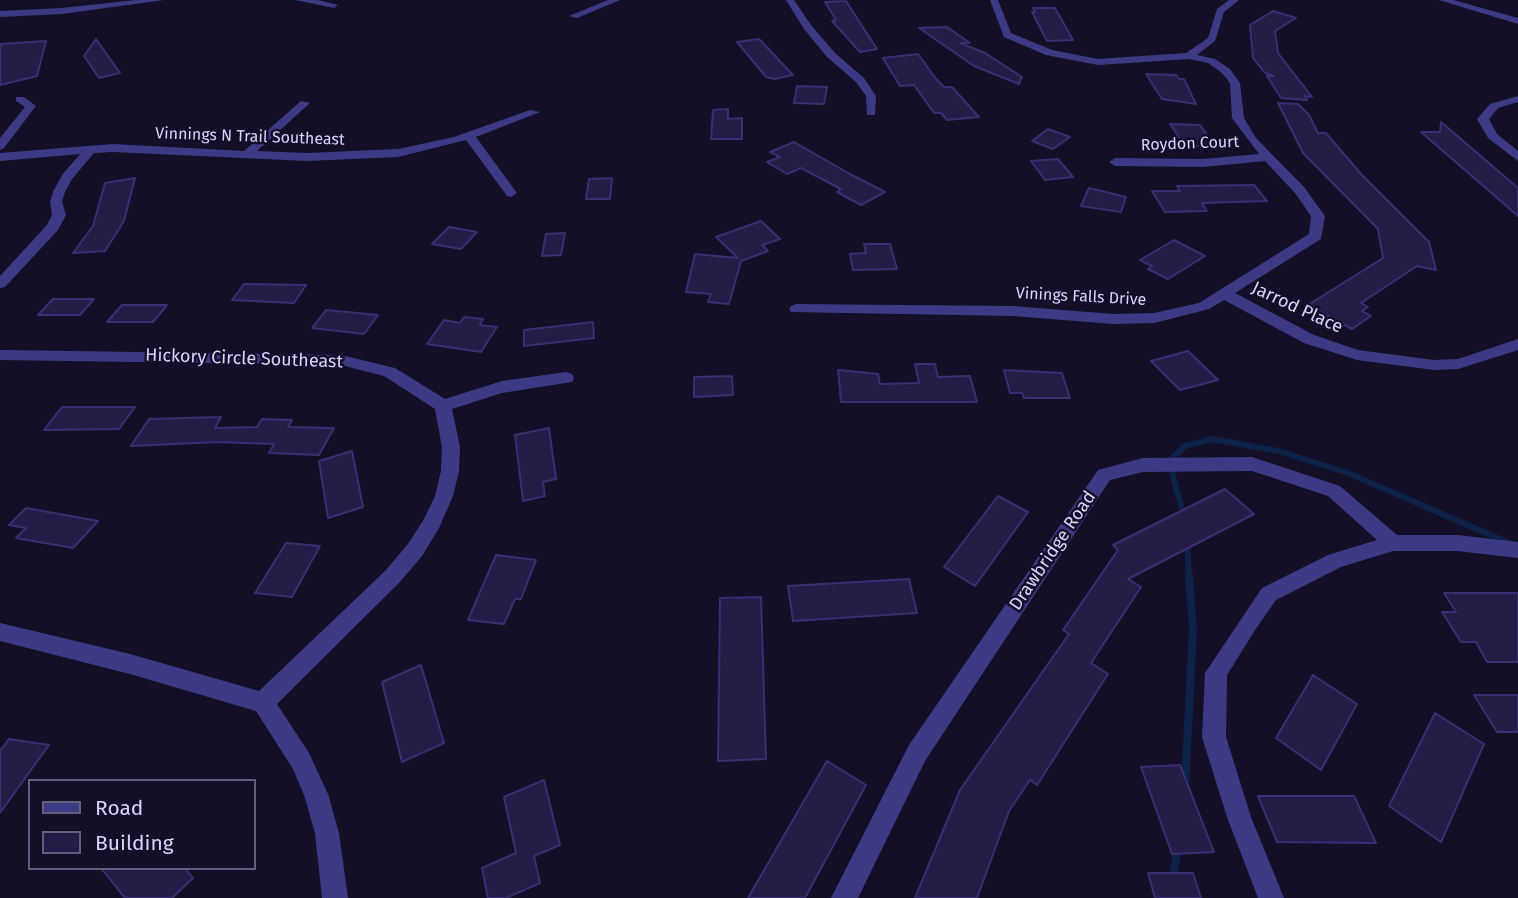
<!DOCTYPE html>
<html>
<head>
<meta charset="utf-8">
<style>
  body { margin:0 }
  #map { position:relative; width:1518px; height:898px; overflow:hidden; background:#130f26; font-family:"Fira Sans",sans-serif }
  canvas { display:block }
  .legend { position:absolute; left:28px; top:779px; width:228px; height:91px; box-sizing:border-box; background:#130f26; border:2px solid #625e7d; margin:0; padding:9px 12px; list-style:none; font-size:21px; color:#d9d4ff }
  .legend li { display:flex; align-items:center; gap:14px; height:35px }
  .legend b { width:35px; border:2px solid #625e7d }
</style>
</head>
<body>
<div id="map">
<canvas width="1518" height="898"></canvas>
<ul class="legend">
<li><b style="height:9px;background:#3d3a85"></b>Road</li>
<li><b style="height:19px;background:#241b47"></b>Building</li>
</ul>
</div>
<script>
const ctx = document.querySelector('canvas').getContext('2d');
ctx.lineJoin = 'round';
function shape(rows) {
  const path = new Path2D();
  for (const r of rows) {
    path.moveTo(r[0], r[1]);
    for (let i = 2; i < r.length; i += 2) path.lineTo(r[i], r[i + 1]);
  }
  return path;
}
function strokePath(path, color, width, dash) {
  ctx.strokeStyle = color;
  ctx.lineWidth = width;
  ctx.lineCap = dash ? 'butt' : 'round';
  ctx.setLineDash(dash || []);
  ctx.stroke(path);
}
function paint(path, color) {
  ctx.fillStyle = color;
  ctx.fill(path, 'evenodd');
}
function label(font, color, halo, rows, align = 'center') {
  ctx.font = font + ' "Fira Sans",sans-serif';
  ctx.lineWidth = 5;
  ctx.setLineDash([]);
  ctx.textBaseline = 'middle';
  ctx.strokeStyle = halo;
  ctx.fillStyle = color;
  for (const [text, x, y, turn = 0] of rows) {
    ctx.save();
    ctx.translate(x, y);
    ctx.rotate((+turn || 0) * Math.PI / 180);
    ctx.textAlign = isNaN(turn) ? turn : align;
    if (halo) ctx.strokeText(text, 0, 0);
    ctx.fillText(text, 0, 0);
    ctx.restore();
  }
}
const streamFar1 = shape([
  [1184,517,1169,461,1185,446,1212,439,1278,451,1348,473,1518,547],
  [1187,541,1189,577]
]);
const stream = shape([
  [1185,785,1193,629,1189,576],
  [1172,879,1178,848]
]);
const building = shape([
  [846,1,877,49,860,52,832,21,836,20,825,2,846,1],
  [1033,8,1055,8,1073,40,1047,41,1032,12,1035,12,1033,8],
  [1273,11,1296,18,1275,31,1278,53,1312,97,1305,96,1307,100,1281,98,1267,76,1274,76,1265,73,1253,58,1250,25,1273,11],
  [947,27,970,43,960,43,985,53,1022,77,1019,84,974,66,919,28,947,27],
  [96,39,120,73,99,78,84,56,96,39],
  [759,39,793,75,774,79,766,77,737,42,759,39],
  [46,41,37,76,0,85,0,44,46,41],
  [918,54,936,79,944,87,952,87,979,117,947,120,941,113,934,113,914,85,900,86,883,58,918,54],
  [1146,74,1176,75,1179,79,1184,79,1196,104,1162,99,1146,74],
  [797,86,827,87,824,104,794,103,797,86],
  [1278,103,1298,104,1309,115,1318,133,1326,133,1361,174,1429,242,1436,270,1417,266,1361,303,1368,307,1362,311,1371,316,1352,329,1308,305,1383,258,1378,229,1303,153,1278,103],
  [728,109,728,119,742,118,742,139,711,139,713,110,728,109],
  [1441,122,1518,188,1518,216,1421,132,1440,132,1441,122],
  [1170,124,1200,125,1215,146,1185,146,1170,124],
  [1048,129,1070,137,1053,149,1032,141,1048,129],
  [794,142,850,174,885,192,861,205,837,192,841,189,801,168,787,174,767,162,780,157,770,152,794,142],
  [1058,159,1073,177,1045,180,1031,161,1058,159],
  [135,178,124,221,105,251,73,253,93,226,105,183,135,178],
  [612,178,610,199,586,199,589,179,612,178],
  [1254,185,1267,201,1202,203,1207,211,1165,212,1152,191,1180,191,1177,186,1254,185],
  [1089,188,1126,197,1121,212,1081,206,1089,188],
  [761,221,780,239,762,245,768,251,741,261,729,304,708,302,711,294,686,292,695,254,738,258,716,237,761,221],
  [449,227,477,232,461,249,432,244,449,227],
  [565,233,561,255,542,256,546,234,565,233],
  [1174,240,1205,256,1168,279,1148,269,1152,266,1140,260,1174,240],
  [864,244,890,244,897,269,853,270,850,254,866,253,864,244],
  [244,284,306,285,294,303,232,300,244,284],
  [53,299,94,299,80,315,38,315,53,299],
  [122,305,167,305,153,322,107,322,122,305],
  [326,310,378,315,364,334,312,328,326,310],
  [464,317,483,319,480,325,497,327,481,352,427,344,444,320,460,323,464,317],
  [593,322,594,338,524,346,524,330,593,322],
  [1188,351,1218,380,1180,390,1151,361,1188,351],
  [915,364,935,364,938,377,970,376,977,402,841,402,838,370,878,374,880,384,919,383,915,364],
  [1004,370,1062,373,1070,398,1024,398,1022,393,1010,393,1004,370],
  [732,376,733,395,694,397,694,377,732,376],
  [62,407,135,407,119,429,44,430,62,407],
  [221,417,215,428,257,427,262,419,292,420,288,427,334,428,319,455,269,453,274,444,217,442,131,446,149,419,221,417],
  [549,428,556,479,543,482,545,496,523,501,515,435,549,428],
  [352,451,363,507,328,518,319,461,352,451],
  [1225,489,1254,514,1128,579,1141,587,1091,663,1108,674,1037,785,1030,780,1009,811,977,898,915,898,960,790,1069,634,1063,630,1118,550,1113,545,1225,489],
  [998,496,1028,512,975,586,944,567,998,496],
  [26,508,98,521,73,548,16,538,26,528,9,525,26,508],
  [286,543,320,546,292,597,255,593,286,543],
  [496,555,536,560,521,599,515,599,504,624,468,620,496,555],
  [909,579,917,613,793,621,788,586,909,579],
  [1444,593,1518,593,1518,662,1487,662,1476,642,1461,642,1442,612,1456,612,1444,593],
  [761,597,766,759,718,761,720,598,761,597],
  [421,665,444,743,402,762,382,682,421,665],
  [1313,675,1357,704,1321,770,1276,738,1313,675],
  [1474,695,1518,695,1518,732,1497,732,1474,695],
  [1435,713,1484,744,1441,842,1389,806,1435,713],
  [9,739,49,745,0,813,0,751,9,739],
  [827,761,866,785,805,898,748,898,827,761],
  [1180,765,1214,852,1172,854,1141,767,1180,765],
  [544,780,560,845,534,856,540,883,506,898,488,898,482,868,516,853,504,797,544,780],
  [1258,796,1354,796,1376,843,1277,842,1258,796],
  [101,868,185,868,193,878,172,898,125,898,101,868],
  [1148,873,1193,873,1201,898,1155,898,1148,873]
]);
const minor = shape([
  [136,0,164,0,62,14,0,17,0,11,62,8,136,0],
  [295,0,318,0,338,5,334,8,295,0],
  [608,0,620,0,577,18,569,16,608,0],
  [786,0,794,0,811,25,835,53,864,78,876,96,875,115,867,115,866,96,856,82,827,57,804,29,786,0],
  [990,0,998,0,1011,33,1052,50,1098,59,1186,53,1208,38,1217,9,1229,0,1239,0,1224,12,1215,41,1197,55,1215,59,1230,69,1240,83,1244,118,1256,138,1304,187,1325,216,1321,239,1235,293,1314,335,1358,350,1434,360,1458,359,1518,339,1518,350,1458,369,1434,370,1357,360,1304,343,1224,300,1209,309,1154,323,1113,324,1013,316,791,312,789,309,791,306,796,304,1013,306,1113,314,1154,313,1199,303,1309,234,1311,216,1295,193,1265,161,1203,167,1115,166,1109,162,1115,158,1203,159,1259,154,1232,118,1230,83,1222,73,1208,63,1189,59,1098,65,1046,55,1004,37,990,0],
  [1518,96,1518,102,1498,108,1489,119,1497,134,1518,151,1518,161,1488,138,1477,119,1490,104,1518,96],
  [16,97,24,97,36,106,4,148,0,150,0,138,25,107,16,101,16,97],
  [301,101,310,103,257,151,307,153,398,149,454,137,530,110,540,112,476,137,517,193,511,197,507,196,466,140,398,157,307,161,113,152,94,153,72,179,65,192,62,202,66,215,58,230,5,287,0,288,0,276,47,225,52,215,50,202,53,192,62,175,80,154,0,161,0,153,113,144,244,151,301,101],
  [0,350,341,355,395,368,445,399,502,381,566,372,572,374,574,378,572,382,502,393,452,409,460,447,459,471,453,496,439,528,422,556,399,583,277,704,309,753,328,794,339,833,348,898,322,898,315,833,304,795,293,769,256,711,130,674,0,641,0,623,130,654,259,691,385,571,408,544,424,519,435,496,441,471,442,447,435,409,384,376,341,365,0,360,0,350],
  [1252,457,1340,486,1397,535,1457,535,1518,542,1518,558,1457,551,1393,551,1341,567,1276,600,1257,627,1227,675,1226,737,1251,817,1284,898,1258,898,1227,817,1202,737,1205,673,1262,588,1328,555,1377,540,1328,496,1252,471,1143,472,1110,480,925,761,858,898,831,898,909,745,1098,470,1143,458,1252,457]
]);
const tertiary = shape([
  [1439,0,1453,0,1518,18,1518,24,1439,0]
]);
const farStreetnames = [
  ["Vinnings N Trail Southeast",250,137,2],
  ["Roydon Court",1190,144,-2],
  ["Vinings Falls Drive",1081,297,3]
];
const streetNames = [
  ["Jarrod Place",1297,308,25],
  ["Hickory Circle Southeast",244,359,2],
  ["Drawbridge Road",1053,551,-56]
];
strokePath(streamFar1, '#0c2248', 6);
strokePath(stream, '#0c2248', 8);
paint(building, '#241b47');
strokePath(building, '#3b2d73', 2);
paint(minor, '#3d3a85');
paint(tertiary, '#3d3a85');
label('16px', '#d9d4ff', '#130f26', farStreetnames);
label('18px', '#d9d4ff', '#130f26', streetNames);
</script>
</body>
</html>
